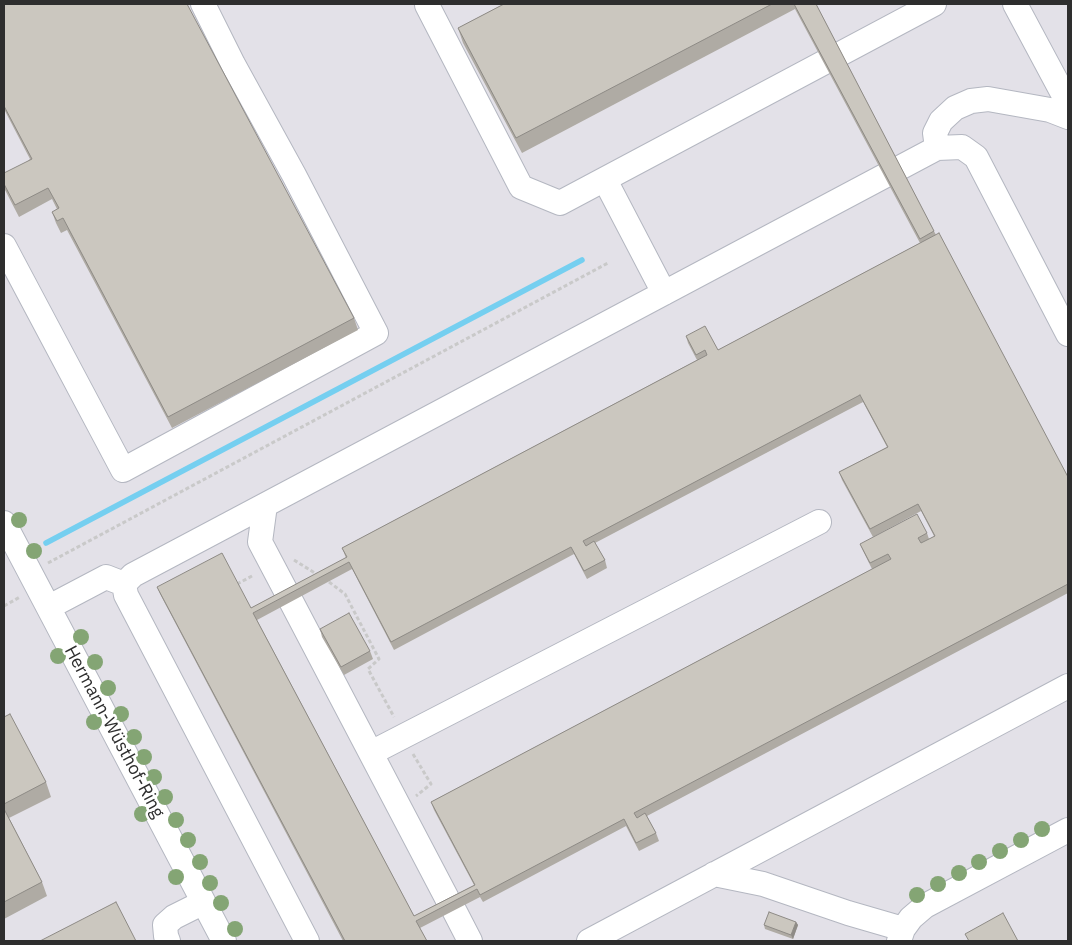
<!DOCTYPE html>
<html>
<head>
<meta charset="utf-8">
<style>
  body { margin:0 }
  #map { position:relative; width:1072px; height:945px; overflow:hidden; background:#efe9e1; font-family:"IBM Plex Sans",sans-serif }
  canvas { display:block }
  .frame { position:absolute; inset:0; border:5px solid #2e2e2e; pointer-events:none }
</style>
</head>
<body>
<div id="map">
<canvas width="1072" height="945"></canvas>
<div class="frame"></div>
</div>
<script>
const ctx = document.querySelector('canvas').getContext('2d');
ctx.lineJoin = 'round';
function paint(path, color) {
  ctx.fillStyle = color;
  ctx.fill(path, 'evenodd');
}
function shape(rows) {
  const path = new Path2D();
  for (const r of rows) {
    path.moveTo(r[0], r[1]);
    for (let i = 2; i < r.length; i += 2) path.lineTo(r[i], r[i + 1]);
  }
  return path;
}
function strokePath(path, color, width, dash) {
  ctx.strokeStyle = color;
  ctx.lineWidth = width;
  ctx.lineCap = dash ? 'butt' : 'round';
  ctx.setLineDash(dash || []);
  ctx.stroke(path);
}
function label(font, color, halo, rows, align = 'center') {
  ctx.font = font + ' "IBM Plex Sans",sans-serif';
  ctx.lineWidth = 5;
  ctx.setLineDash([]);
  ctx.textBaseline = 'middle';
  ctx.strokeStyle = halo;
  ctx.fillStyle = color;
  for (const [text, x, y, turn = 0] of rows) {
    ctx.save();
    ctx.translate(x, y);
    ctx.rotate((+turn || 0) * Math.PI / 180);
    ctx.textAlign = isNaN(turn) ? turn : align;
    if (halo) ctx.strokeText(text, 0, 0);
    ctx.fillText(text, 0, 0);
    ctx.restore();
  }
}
const industrial = shape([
  [4,4,1068,4,1068,941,4,941]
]);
const stream = shape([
  [46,543,582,260]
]);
const path = shape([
  [294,560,318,575],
  [48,563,608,263],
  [329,582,345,594,379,659,368,669,394,717],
  [237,584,254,575],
  [4,606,20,597],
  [413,754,431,784,416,796]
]);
const minor = shape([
  [428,4,427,5,521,187,560,203,934,4],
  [1015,4,1068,103],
  [937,148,935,133,941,121,955,108,971,101,988,99,1050,110,1068,117],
  [605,180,664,293],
  [4,246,123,470,376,333,294,175,233,64,203,4],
  [265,505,133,575,124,584,126,595,307,941],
  [4,523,224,941],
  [289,597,260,542,265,505,937,148,962,147,976,157,1068,334],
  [291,601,451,906],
  [49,607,106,577,124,584],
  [371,753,819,522],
  [714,874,763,884,848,913,903,929],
  [454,910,470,941],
  [168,941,166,936,165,925,174,917,202,903],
  [589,941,1068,686],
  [899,941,903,929,911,918,925,906,1068,830]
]);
const trees = [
  [19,520],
  [34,551],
  [81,637],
  [58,656],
  [95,662],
  [108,688],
  [121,714],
  [94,722],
  [134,737],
  [144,757],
  [154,777],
  [165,797],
  [142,814],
  [176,820],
  [1042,829],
  [188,840],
  [1021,840],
  [1000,851],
  [200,862],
  [979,862],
  [959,873],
  [176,877],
  [210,883],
  [938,884],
  [917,895],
  [221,903],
  [235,929]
];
const wall = shape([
  [4,4,354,318,358,330,172,428,67,230,61,233,56,223,52,212,57,209,52,199,19,217,4,188,4,184,30,159,4,109],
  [504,4,816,4,936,235,1068,477,1068,593,647,816,656,833,659,841,639,851,626,826,483,902,480,897,420,928,427,941,343,941,160,594,157,587,251,608,346,558,342,548,697,360,688,343,686,336,718,350,920,243,795,9,522,153,463,43,458,28],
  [863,402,887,447,839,472,842,480,873,537,921,511,934,536,929,539,927,533,860,544,863,551,872,569,431,802,434,810,474,885,414,916,257,620,352,569,394,650,574,554,587,579,607,568,605,560,595,543],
  [320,629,370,651,373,659,344,675,322,637],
  [4,717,46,782,51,797,9,818,42,882,47,896,4,919],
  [796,922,798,925,793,939,765,929,764,925]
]);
const shadedWall = shape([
  [796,922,798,925,793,939,791,935]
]);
const building = shape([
  [4,4,187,4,354,318,168,417,63,218,57,221,52,212,59,208,48,188,15,205,4,184,4,173,32,159,4,106,4,4],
  [504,4,772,4,516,138,458,28,504,4],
  [794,4,816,4,934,231,920,239,794,4],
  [939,233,1068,477,1068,584,634,813,637,818,645,813,656,833,636,843,624,819,480,895,477,889,416,921,427,941,345,941,157,587,222,553,251,608,347,557,342,548,707,355,705,350,696,355,686,336,705,326,718,350,939,233],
  [860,395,888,447,839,472,870,529,918,504,935,536,921,543,918,538,927,533,917,514,860,544,870,563,888,554,891,559,431,802,475,885,414,916,253,613,349,562,391,642,571,547,584,571,605,560,594,541,586,546,583,541,860,395],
  [349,613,370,651,341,667,320,629,349,613],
  [10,714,46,782,4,804,4,717,10,714],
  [4,809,42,882,4,902,4,809],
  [116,902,136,941,40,941,116,902],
  [769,912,796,922,791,935,764,925,769,912],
  [1003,913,1018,941,969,941,965,934,1003,913]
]);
const streetNames = [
  ["Hermann-Wüsthof-Ring",114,732,62]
];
paint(industrial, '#e3e1e8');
strokePath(stream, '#75cff0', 5.5);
strokePath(minor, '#b4b7c1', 26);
strokePath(path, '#c9c9c9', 3, [4, 2.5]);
strokePath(minor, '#fff', 24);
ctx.fillStyle = '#84a574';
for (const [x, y] of trees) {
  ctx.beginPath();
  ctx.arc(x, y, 8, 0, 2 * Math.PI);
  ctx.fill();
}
paint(wall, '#afaba4');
paint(shadedWall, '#8e8b86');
paint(building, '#cbc7bf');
strokePath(building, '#8e8b86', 1);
label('18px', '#2e2e2e', '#fff', streetNames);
</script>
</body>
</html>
